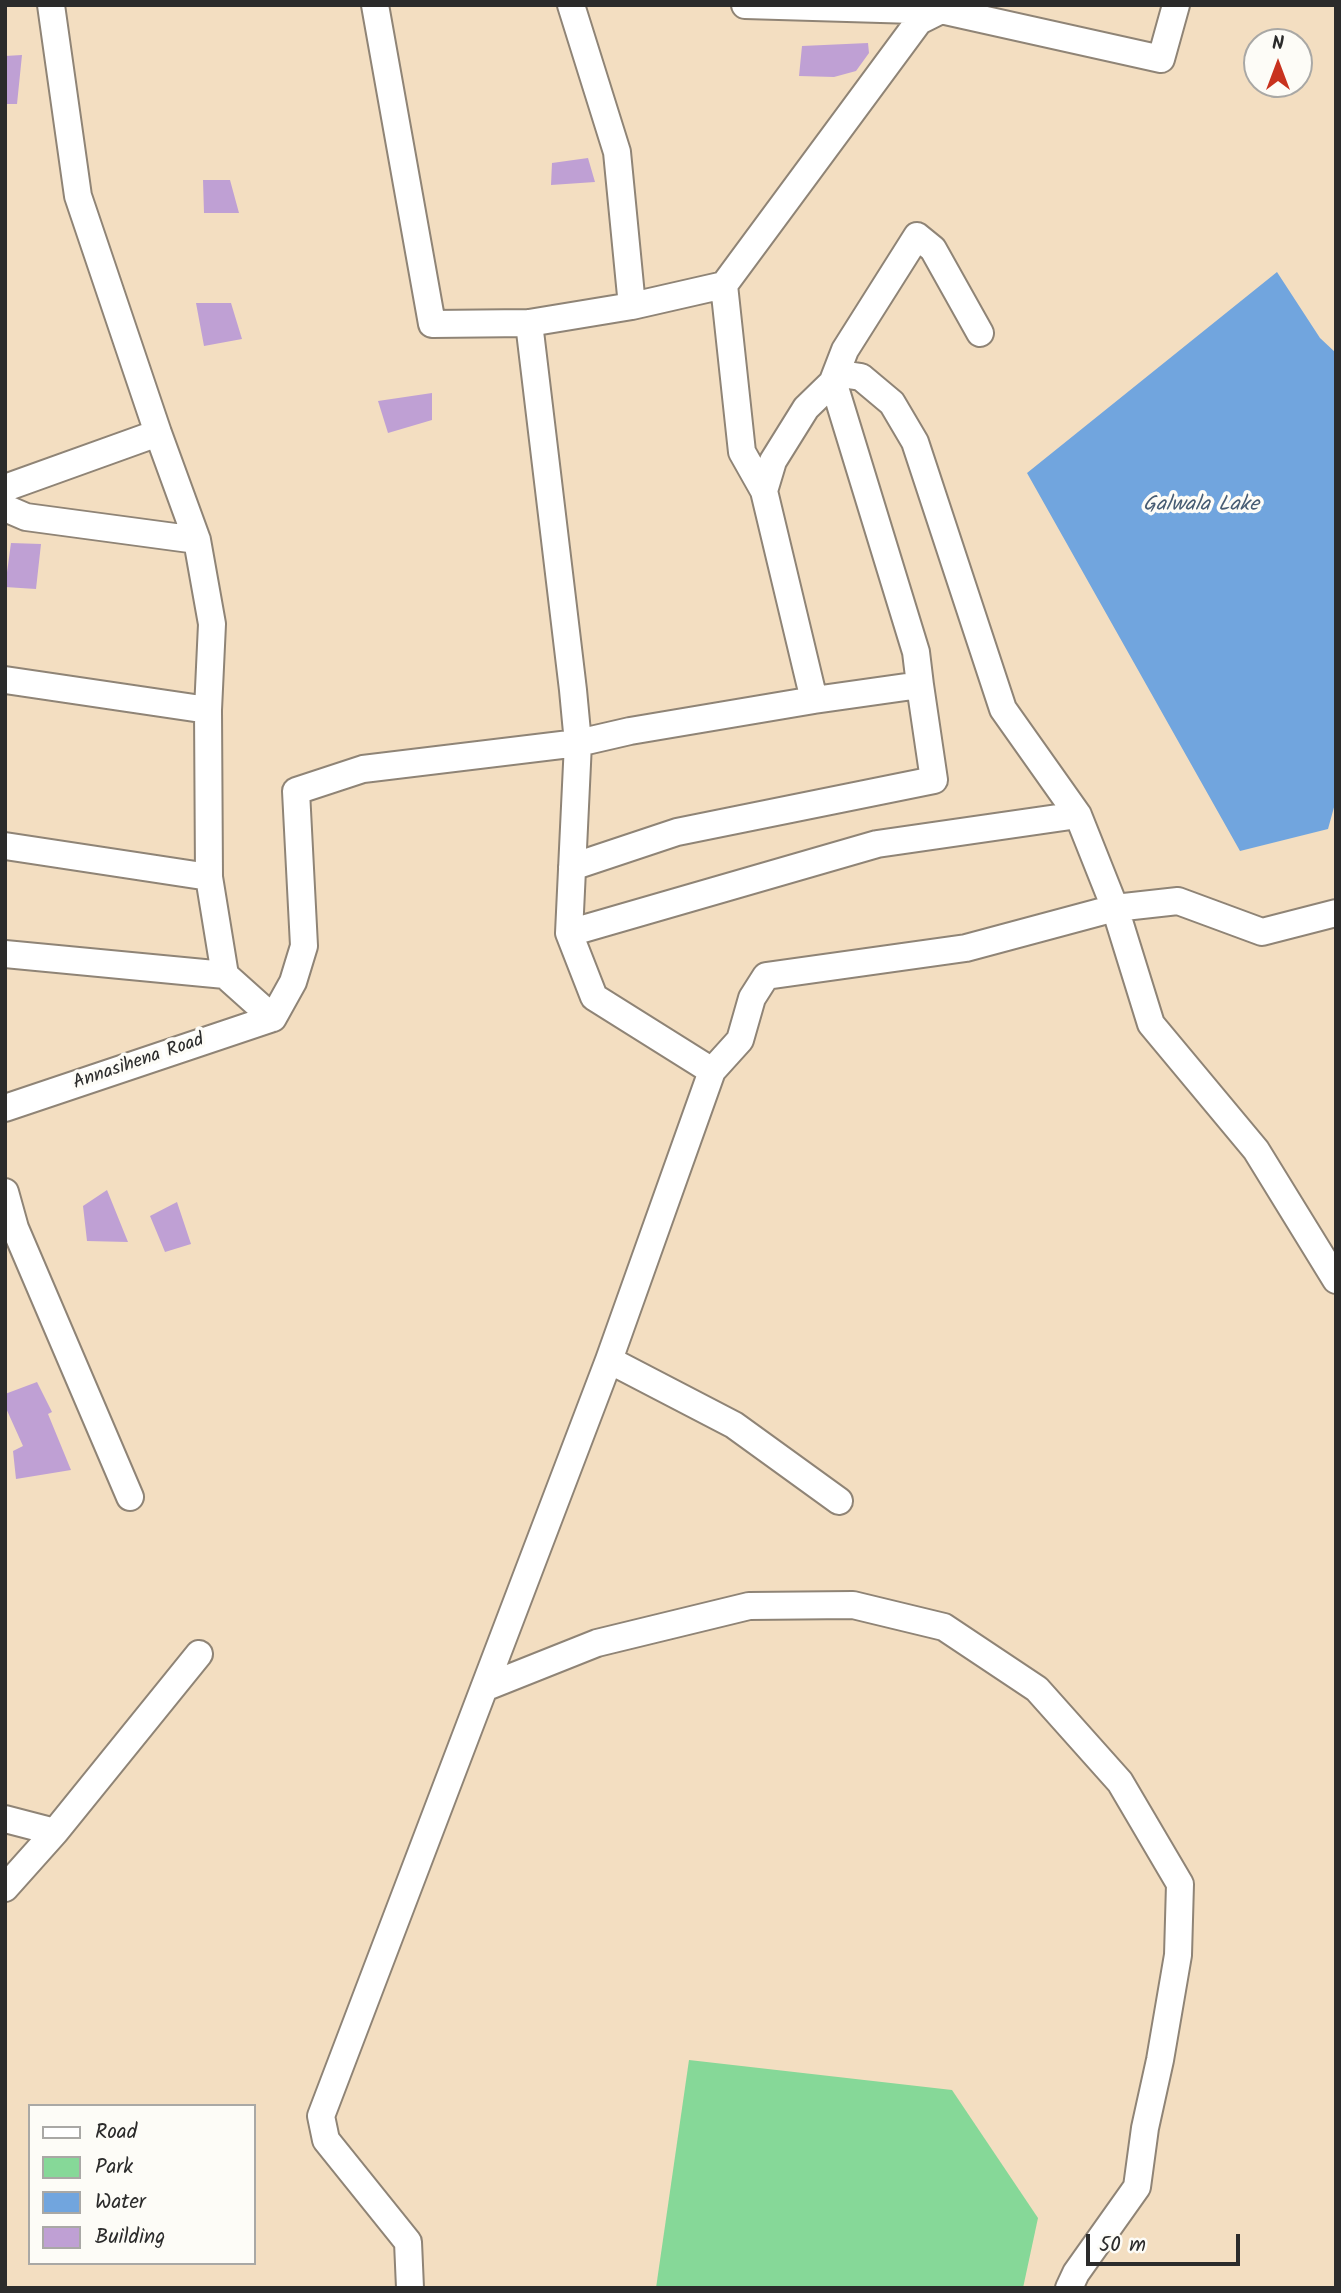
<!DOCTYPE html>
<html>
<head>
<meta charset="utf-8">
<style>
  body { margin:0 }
  #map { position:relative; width:1341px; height:2293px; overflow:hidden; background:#f3dec1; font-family:Kalam,sans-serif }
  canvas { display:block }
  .frame { position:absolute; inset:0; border:7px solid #2b2b2b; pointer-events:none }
  .legend { position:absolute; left:28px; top:2104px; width:228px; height:161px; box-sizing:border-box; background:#fdfcf7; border:2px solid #a9a8a5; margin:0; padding:9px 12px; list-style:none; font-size:21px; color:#2b2b2b }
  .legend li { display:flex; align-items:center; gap:14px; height:35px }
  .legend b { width:35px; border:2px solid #a9a8a5 }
  .north { position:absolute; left:1243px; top:28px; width:70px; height:70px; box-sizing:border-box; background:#fdfcf7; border:2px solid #a9a8a5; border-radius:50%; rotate:0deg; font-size:19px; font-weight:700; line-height:28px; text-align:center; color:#2b2b2b }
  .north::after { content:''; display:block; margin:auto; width:24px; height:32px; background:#c8321e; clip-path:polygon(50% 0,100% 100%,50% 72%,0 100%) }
  .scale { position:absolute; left:1086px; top:2234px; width:154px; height:32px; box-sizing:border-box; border:4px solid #2b2b2b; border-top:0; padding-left:9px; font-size:21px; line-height:24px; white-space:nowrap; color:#2b2b2b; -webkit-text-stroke:5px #fdfcf7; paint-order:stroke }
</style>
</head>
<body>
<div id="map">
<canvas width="1341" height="2293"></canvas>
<div class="frame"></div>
<ul class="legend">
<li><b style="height:9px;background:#fff"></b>Road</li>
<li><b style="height:19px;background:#86d898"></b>Park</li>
<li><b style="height:19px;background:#71a5de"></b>Water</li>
<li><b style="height:19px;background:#bfa0d4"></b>Building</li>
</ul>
<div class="north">N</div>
<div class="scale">50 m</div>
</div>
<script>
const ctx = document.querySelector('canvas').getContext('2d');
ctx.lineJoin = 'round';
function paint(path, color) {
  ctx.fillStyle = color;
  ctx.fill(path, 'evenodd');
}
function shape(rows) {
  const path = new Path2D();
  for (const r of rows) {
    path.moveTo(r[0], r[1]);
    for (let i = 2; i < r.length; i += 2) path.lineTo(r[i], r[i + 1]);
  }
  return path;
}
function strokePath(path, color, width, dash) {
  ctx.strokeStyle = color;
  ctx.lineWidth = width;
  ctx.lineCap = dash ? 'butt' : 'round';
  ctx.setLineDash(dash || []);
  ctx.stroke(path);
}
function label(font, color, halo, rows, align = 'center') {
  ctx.font = font + ' Kalam,sans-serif';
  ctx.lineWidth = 7;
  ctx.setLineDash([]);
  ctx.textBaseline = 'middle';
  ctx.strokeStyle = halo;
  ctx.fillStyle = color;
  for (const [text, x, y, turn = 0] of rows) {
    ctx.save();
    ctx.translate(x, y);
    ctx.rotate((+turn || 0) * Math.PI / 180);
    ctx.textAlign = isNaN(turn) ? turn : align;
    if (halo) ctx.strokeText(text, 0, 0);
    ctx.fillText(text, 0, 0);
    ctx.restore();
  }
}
const green = shape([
  [689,2060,952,2090,1038,2218,1023,2288,656,2288]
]);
const water = shape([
  [1277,272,1320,338,1336,353,1336,800,1328,829,1240,851,1027,473]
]);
const building = shape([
  [868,43,869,53,856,71,834,77,799,76,802,46],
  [22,55,17,104,5,104,5,56],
  [588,158,595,182,551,185,552,163],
  [203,180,230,180,239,213,204,213],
  [196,303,231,303,242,339,204,346],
  [432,393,432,420,388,433,378,401],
  [11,543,41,544,36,589,5,587],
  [107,1190,128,1242,87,1241,83,1206],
  [177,1202,191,1244,165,1252,150,1216],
  [37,1382,52,1412,48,1414,71,1470,16,1479,13,1451,23,1446,5,1406,5,1394]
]);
const minor = shape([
  [51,5,78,196,158,433,197,540,212,624,208,710,209,877],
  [375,5,432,324,529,323,632,306,724,285,919,21,941,10,1161,59,1176,5],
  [571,5,617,152,632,306],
  [745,5,915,10,929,16],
  [724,285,742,452,764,491],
  [529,323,573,690,578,743,630,731,814,700,764,491,773,461,806,408,841,374,861,377,892,403,915,442,1003,709,1078,815,1115,908,1151,1024,1256,1150,1336,1280],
  [5,488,158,433],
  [5,508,26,517,197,540],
  [5,680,208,710],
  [920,685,916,652,833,381,845,350,917,236,933,249,980,333],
  [5,846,209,877,225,975,273,1018],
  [572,867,677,832,934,780,920,685,814,700],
  [569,933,877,844,1078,815],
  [5,954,225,975],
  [273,1018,293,982,304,946,296,791,363,769,578,743,569,933,594,997,712,1071,740,1040,752,998,766,976,966,948,1115,908,1178,901,1262,932,1336,913],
  [5,1108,273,1018],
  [5,1192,15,1228,130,1497],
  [609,1360,734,1425,839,1501],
  [484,1688,597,1643,749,1606,853,1605,944,1627,1037,1689,1120,1782,1180,1884,1178,1955,1160,2060,1145,2128,1137,2187,1076,2273,1069,2288],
  [5,1819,55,1832],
  [5,1888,55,1832,199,1654],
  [410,2288,408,2242,326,2140,321,2116,609,1360,712,1071]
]);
const streetNames = [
  ["Annasihena Road",139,1063,-19]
];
const waterNames = [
  ["Galwala Lake",1201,506]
];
paint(green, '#86d898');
paint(water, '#71a5de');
paint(building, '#bfa0d4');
strokePath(minor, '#8f8476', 30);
strokePath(minor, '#fff', 26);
label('19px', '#2b2b2b', '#fdfcf7', streetNames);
label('italic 21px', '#475c73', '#fdfcf7', waterNames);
</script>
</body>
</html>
